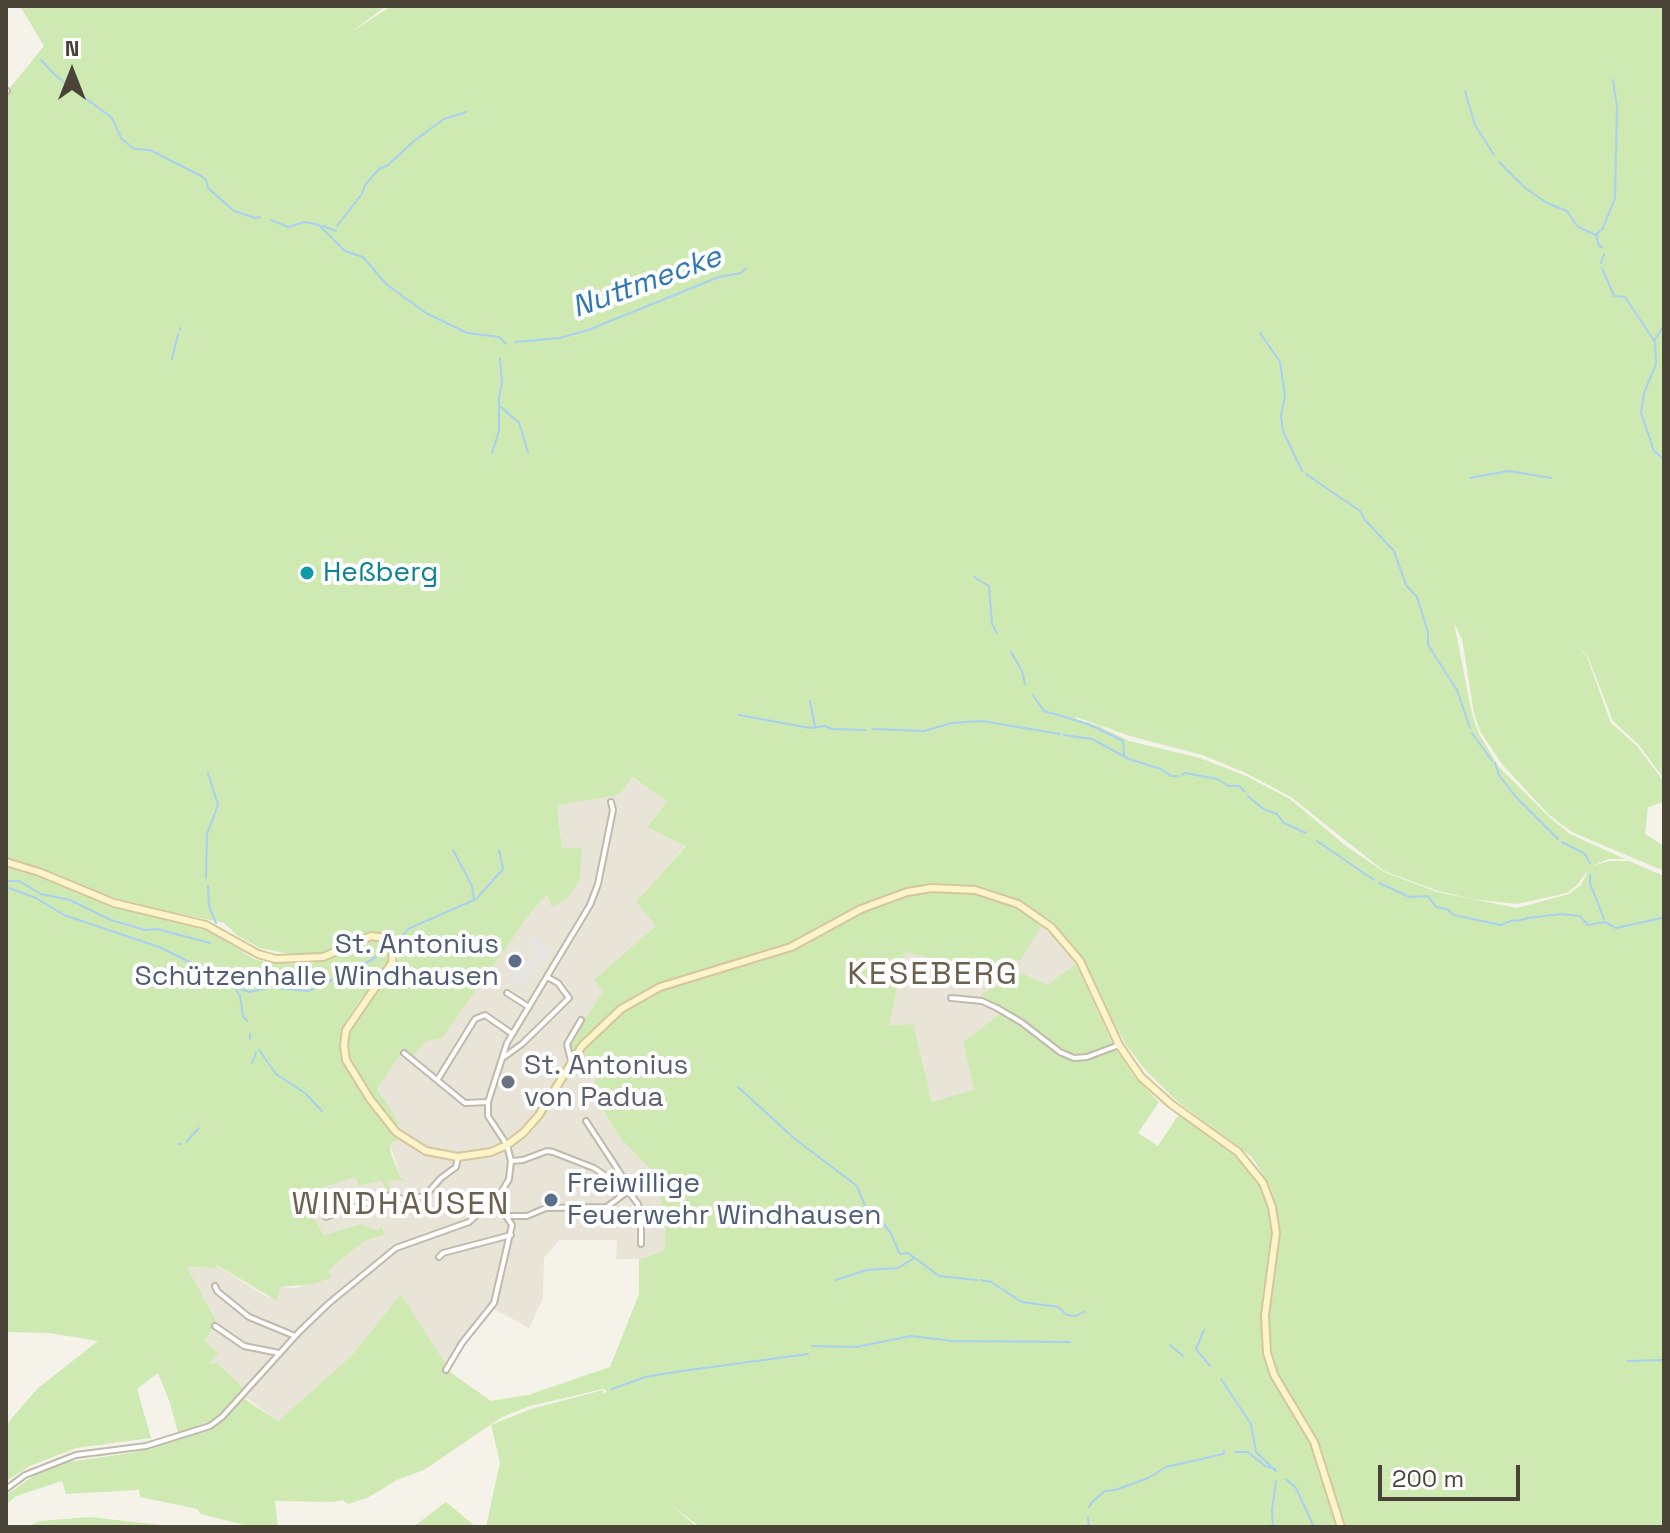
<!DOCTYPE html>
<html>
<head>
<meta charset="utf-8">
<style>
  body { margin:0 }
  #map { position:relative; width:1670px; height:1533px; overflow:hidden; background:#f5f2ea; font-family:"Space Grotesk",sans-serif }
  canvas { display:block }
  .frame { position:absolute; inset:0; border:8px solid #494338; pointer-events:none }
  .north { position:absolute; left:32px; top:32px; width:80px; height:80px; -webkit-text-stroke:6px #fff; paint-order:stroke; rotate:0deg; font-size:22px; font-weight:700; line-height:32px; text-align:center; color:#494338 }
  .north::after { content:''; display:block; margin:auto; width:28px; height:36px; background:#494338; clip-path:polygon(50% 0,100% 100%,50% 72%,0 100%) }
  .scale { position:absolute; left:1378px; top:1465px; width:142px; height:36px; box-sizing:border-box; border:4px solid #494338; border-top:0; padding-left:10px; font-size:24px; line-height:28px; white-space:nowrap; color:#494338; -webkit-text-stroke:6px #fff; paint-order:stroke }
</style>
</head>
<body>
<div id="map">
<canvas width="1670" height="1533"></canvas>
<div class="frame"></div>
<div class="north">N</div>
<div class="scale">200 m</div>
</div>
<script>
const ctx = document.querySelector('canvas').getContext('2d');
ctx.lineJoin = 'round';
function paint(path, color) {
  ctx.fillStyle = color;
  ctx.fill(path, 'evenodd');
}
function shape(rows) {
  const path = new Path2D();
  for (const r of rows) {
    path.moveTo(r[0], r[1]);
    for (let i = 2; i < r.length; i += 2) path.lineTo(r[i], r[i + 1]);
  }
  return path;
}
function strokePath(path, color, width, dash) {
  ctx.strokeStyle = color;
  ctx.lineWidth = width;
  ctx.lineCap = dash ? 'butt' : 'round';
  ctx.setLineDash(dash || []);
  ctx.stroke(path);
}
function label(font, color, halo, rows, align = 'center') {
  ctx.font = font + ' "Space Grotesk",sans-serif';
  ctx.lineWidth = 8;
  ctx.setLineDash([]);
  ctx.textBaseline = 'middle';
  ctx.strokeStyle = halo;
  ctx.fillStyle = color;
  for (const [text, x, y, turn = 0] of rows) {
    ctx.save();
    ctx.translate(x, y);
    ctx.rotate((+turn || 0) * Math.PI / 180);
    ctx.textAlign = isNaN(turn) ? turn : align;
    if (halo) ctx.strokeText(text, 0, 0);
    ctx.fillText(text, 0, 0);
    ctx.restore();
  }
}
const residential = shape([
  [631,777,667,802,647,827,686,845,636,902,657,926,595,980,603,992,574,1054,600,1074,603,1100,600,1105,621,1139,653,1172,666,1219,664,1251,639,1259,616,1259,617,1240,559,1240,544,1258,543,1298,529,1328,494,1309,446,1364,401,1294,351,1356,278,1421,241,1394,242,1388,208,1365,205,1343,216,1321,186,1267,215,1268,216,1265,269,1298,280,1287,296,1288,331,1277,327,1272,354,1249,367,1240,386,1235,382,1226,378,1231,361,1224,324,1235,316,1221,296,1203,321,1188,356,1176,381,1180,388,1194,393,1193,387,1181,407,1179,401,1178,390,1144,399,1140,425,1153,395,1127,399,1122,377,1089,403,1050,447,1029,531,911,547,893,552,907,567,898,579,880,582,849,562,848,557,805,619,795],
  [1043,923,1067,949,1076,964,1047,985,981,995,1006,1009,963,1042,974,1091,932,1103,913,1024,888,1026,905,951,964,966,1020,960]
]);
const green = shape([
  [20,6,386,6,350,33,391,6,1664,6,1664,779,1638,744,1613,721,1588,657,1575,641,1587,657,1611,723,1637,746,1664,782,1664,802,1648,807,1645,834,1664,846,1664,871,1572,832,1549,815,1502,764,1480,731,1474,713,1462,639,1454,623,1472,714,1479,734,1499,767,1549,817,1570,834,1625,859,1609,859,1590,867,1609,861,1629,861,1664,876,1664,1527,700,1527,670,1504,697,1527,486,1527,500,1462,491,1425,531,1409,603,1390,603,1394,607,1391,603,1389,530,1406,502,1417,424,1470,397,1480,367,1498,348,1504,343,1500,332,1502,275,1501,278,1527,252,1527,201,1514,197,1509,140,1497,139,1490,66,1494,62,1481,16,1496,6,1505,6,1495,35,1475,63,1463,136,1452,210,1430,224,1420,243,1398,278,1421,351,1356,401,1294,446,1364,447,1370,491,1401,528,1395,610,1367,639,1294,639,1259,664,1251,666,1219,653,1172,621,1139,600,1105,602,1100,589,1089,600,1074,574,1054,569,1043,603,992,594,980,656,926,636,902,686,846,647,827,667,802,632,777,619,795,557,805,562,848,582,848,580,880,567,898,552,908,547,894,531,912,442,1038,426,1041,412,1057,403,1051,377,1089,399,1122,395,1127,358,1076,350,1060,348,1041,353,1024,399,958,400,949,390,936,374,931,323,953,294,955,260,948,238,936,224,923,130,903,86,888,54,873,6,859,6,88,9,89,44,46],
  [1076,717,1130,736,1202,755,1246,773,1291,797,1384,871,1438,891,1473,899,1517,904,1567,893,1577,885,1589,869,1581,885,1569,894,1517,908,1437,892,1384,872,1346,846,1290,799,1246,776,1200,758,1129,741,1099,726,1076,719],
  [1043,923,1052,923,1074,948,1126,1045,1147,1072,1177,1101,1252,1157,1271,1188,1280,1227,1280,1241,1277,1243,1266,1197,1258,1183,1245,1165,1222,1145,1179,1114,1158,1146,1138,1133,1159,1102,1133,1075,1113,1045,1076,964,1047,985,1022,973,980,995,1006,1009,963,1042,974,1090,932,1102,913,1024,889,1025,905,952,964,966,1021,960],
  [6,866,25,870,100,902,208,930,254,959,271,963,309,964,337,956,367,942,378,940,386,944,390,954,386,968,359,1001,344,1025,340,1044,345,1067,399,1140,390,1144,391,1154,401,1178,407,1180,387,1181,393,1194,388,1194,381,1180,359,1186,355,1177,321,1188,296,1203,316,1221,324,1235,361,1224,378,1231,381,1226,386,1235,367,1240,354,1249,328,1271,332,1277,315,1284,280,1287,277,1301,217,1265,215,1268,187,1267,216,1321,205,1342,218,1353,209,1364,217,1363,243,1388,223,1417,178,1433,170,1403,158,1373,137,1389,151,1438,76,1448,30,1466,6,1481,6,1425,38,1388,98,1341,49,1333,6,1332],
  [446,1502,476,1527,413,1527],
  [90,1517,178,1527,28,1527,39,1521]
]);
const parking = shape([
  [535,938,551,951,519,989,508,980,535,951,527,943]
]);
const stream = shape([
  [41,60,56,76,112,118,121,138,134,149,150,150,201,176,206,180,208,188,234,211,255,218,260,217],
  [1465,91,1475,125,1494,155],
  [1499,162,1525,188,1547,203,1567,211,1578,227,1596,235,1599,246,1602,247],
  [271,220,288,227,305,222,319,225,345,251,363,257,386,284,426,313,467,333,499,337,506,344],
  [323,226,336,231],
  [337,226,362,194,365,185,379,169,388,165,414,141,444,119,466,112],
  [1596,235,1603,228,1615,198,1617,107,1613,80],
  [1601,263,1604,254],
  [1602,268,1614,296,1625,297,1655,342,1656,364,1644,393,1641,413,1654,451,1664,459],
  [180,330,180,328],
  [1260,333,1280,362,1285,396,1281,416,1283,431,1302,471],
  [1655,340,1664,325],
  [515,342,560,338,588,330,719,277,741,273,746,268],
  [172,359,178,334],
  [501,407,519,423,528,452],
  [492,453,499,431,499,398,502,383,500,358],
  [1306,474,1360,511,1365,520,1394,551,1406,585,1417,597,1428,632,1428,645,1457,690,1470,728],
  [1470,478,1509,471,1551,478],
  [974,577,989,586,992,624,997,633],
  [1011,652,1022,671,1025,684],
  [1033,695,1044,711,1088,724,1123,741,1124,755],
  [810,701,815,727],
  [739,715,810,728,825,726,832,729,865,730],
  [873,729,924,731,952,723,982,721,1060,734],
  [1472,733,1492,761],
  [1064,735,1092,739,1129,759,1161,769,1171,776,1178,776],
  [1495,763,1499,775,1515,796,1558,839],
  [1182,775,1185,773,1217,779,1229,786,1239,786,1244,791],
  [1248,796,1263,809,1277,814,1284,823,1306,833],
  [1317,841,1374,880],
  [1562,842,1585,854,1590,863],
  [453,850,472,886,474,900],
  [1590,875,1590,883,1604,919],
  [206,878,207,834,218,805,208,773],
  [6,881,19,881,41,894,70,900,111,920,145,930,157,929,210,943],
  [1379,883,1410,897,1428,896,1436,907,1447,909,1454,915,1501,925,1513,920,1517,921,1528,918,1562,914,1580,916,1588,925,1605,922,1616,928,1662,918,1664,916],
  [208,886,209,906,216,923],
  [6,887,36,898,64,915,159,947,210,972,226,977,231,981,240,996,243,1016,247,1021],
  [398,942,408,929,476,899,503,869,499,850],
  [235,987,249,992,268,988],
  [275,988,307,991,316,988,375,958,378,953],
  [250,1034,250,1039],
  [259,1050,276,1074,305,1093,322,1111],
  [252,1063,256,1053],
  [738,1087,795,1139,857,1186,866,1208,873,1211,890,1232,900,1254,908,1253,939,1276,977,1280],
  [186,1142,199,1128],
  [178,1144,180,1144],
  [836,1280,867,1270,898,1268,914,1258],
  [981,1280,991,1282,1022,1302,1058,1307,1067,1315,1076,1316,1085,1311],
  [1204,1330,1196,1349,1210,1366],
  [1170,1345,1183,1356],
  [812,1346,856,1347,911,1336,953,1341,1070,1342],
  [1628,1361,1664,1360],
  [1221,1379,1251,1424,1256,1452,1276,1471],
  [612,1389,645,1377,675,1372,808,1354],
  [1235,1452,1248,1452,1265,1466,1275,1469],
  [1286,1479,1296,1488,1314,1527],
  [1089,1507,1092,1502,1105,1491,1115,1490,1148,1478,1166,1467,1223,1454,1224,1451],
  [1088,1517,1089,1527],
  [1273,1527,1272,1510,1276,1481]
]);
const minor = shape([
  [6,90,7,91],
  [507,993,529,1007],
  [951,998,982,1001,997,1008,1021,1022,1060,1052,1074,1058,1087,1057,1119,1045],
  [404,1053,465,1103,488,1102],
  [504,1057,522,1044,569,998,558,983,547,977],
  [571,1061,567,1044,581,1020],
  [438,1079,475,1019,485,1015,511,1033],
  [586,1121,622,1176,618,1184],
  [511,1161,523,1160,547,1151,553,1152,594,1168,618,1184,628,1191,638,1204,641,1216,641,1244],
  [506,1216,527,1216,546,1208,607,1207,628,1191],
  [326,1217,391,1195,405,1200,425,1196,441,1178,456,1167,458,1157],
  [439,1257,443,1253,511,1235],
  [215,1286,217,1291,249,1317,295,1336],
  [215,1326,244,1346,279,1353],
  [446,1370,462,1343,494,1303,512,1225,506,1216,490,1203],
  [6,1489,25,1475,76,1455,146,1446,210,1426,222,1417,299,1332,328,1304,396,1248,469,1222,501,1193,509,1179,511,1161,507,1145,488,1116,488,1102,507,1043,590,905,598,884,613,810,611,802]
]);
const secondary = shape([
  [6,862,39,872,114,903,206,925,258,954,276,959,323,957,371,936,385,938,393,949,392,963,346,1030,344,1045,346,1060,370,1099,396,1132,426,1151,458,1157,491,1152,507,1145,523,1133,539,1115,582,1046,621,1009,660,987,791,947,861,909,907,892,932,888,975,890,1018,904,1051,927,1080,961,1119,1045,1141,1077,1171,1104,1238,1152,1263,1183,1272,1207,1276,1233,1265,1315,1267,1353,1274,1375,1314,1442,1341,1527]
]);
const markers = [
  [307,573,8,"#0f9aa8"],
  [515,961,8,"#5c6f8a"],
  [508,1082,8,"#6b7280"],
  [551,1200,8,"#5c6f8a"]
];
const cultureNames = [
  ["Heßberg",323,573]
];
const serviceNames = [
  ["St. Antonius",499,945],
  ["Schützenhalle Windhausen",499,977],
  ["Freiwillige",567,1184,"left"],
  ["Feuerwehr Windhausen",567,1216,"left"]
];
const worshipNames = [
  ["St. Antonius",524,1066],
  ["von Padua",524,1098]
];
const waterNames = [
  ["Nuttmecke",647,283,-20]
];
const quarterNames = [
  ["KESEBERG",933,975],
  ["WINDHAUSEN",401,1205]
];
paint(residential, '#e9e4d8');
paint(green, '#cfe9b3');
paint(parking, '#e6e5e1');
strokePath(stream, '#a7d0f1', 2);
strokePath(minor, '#c1baac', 8);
strokePath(secondary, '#d5c79a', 10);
strokePath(minor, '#fff', 4);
strokePath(secondary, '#fef4ca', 6);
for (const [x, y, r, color] of markers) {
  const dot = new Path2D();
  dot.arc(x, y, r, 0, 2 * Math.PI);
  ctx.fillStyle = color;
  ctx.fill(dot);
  strokePath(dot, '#fff', 3);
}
label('28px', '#0d838f', '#fff', cultureNames, 'left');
label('28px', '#4e5e75', '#fff', serviceNames, 'right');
label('28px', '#5b616d', '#fff', worshipNames, 'left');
label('italic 30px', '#3078b6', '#fff', waterNames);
ctx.letterSpacing = '2px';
label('32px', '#6c614f', '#fff', quarterNames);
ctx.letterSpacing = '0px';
</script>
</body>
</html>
